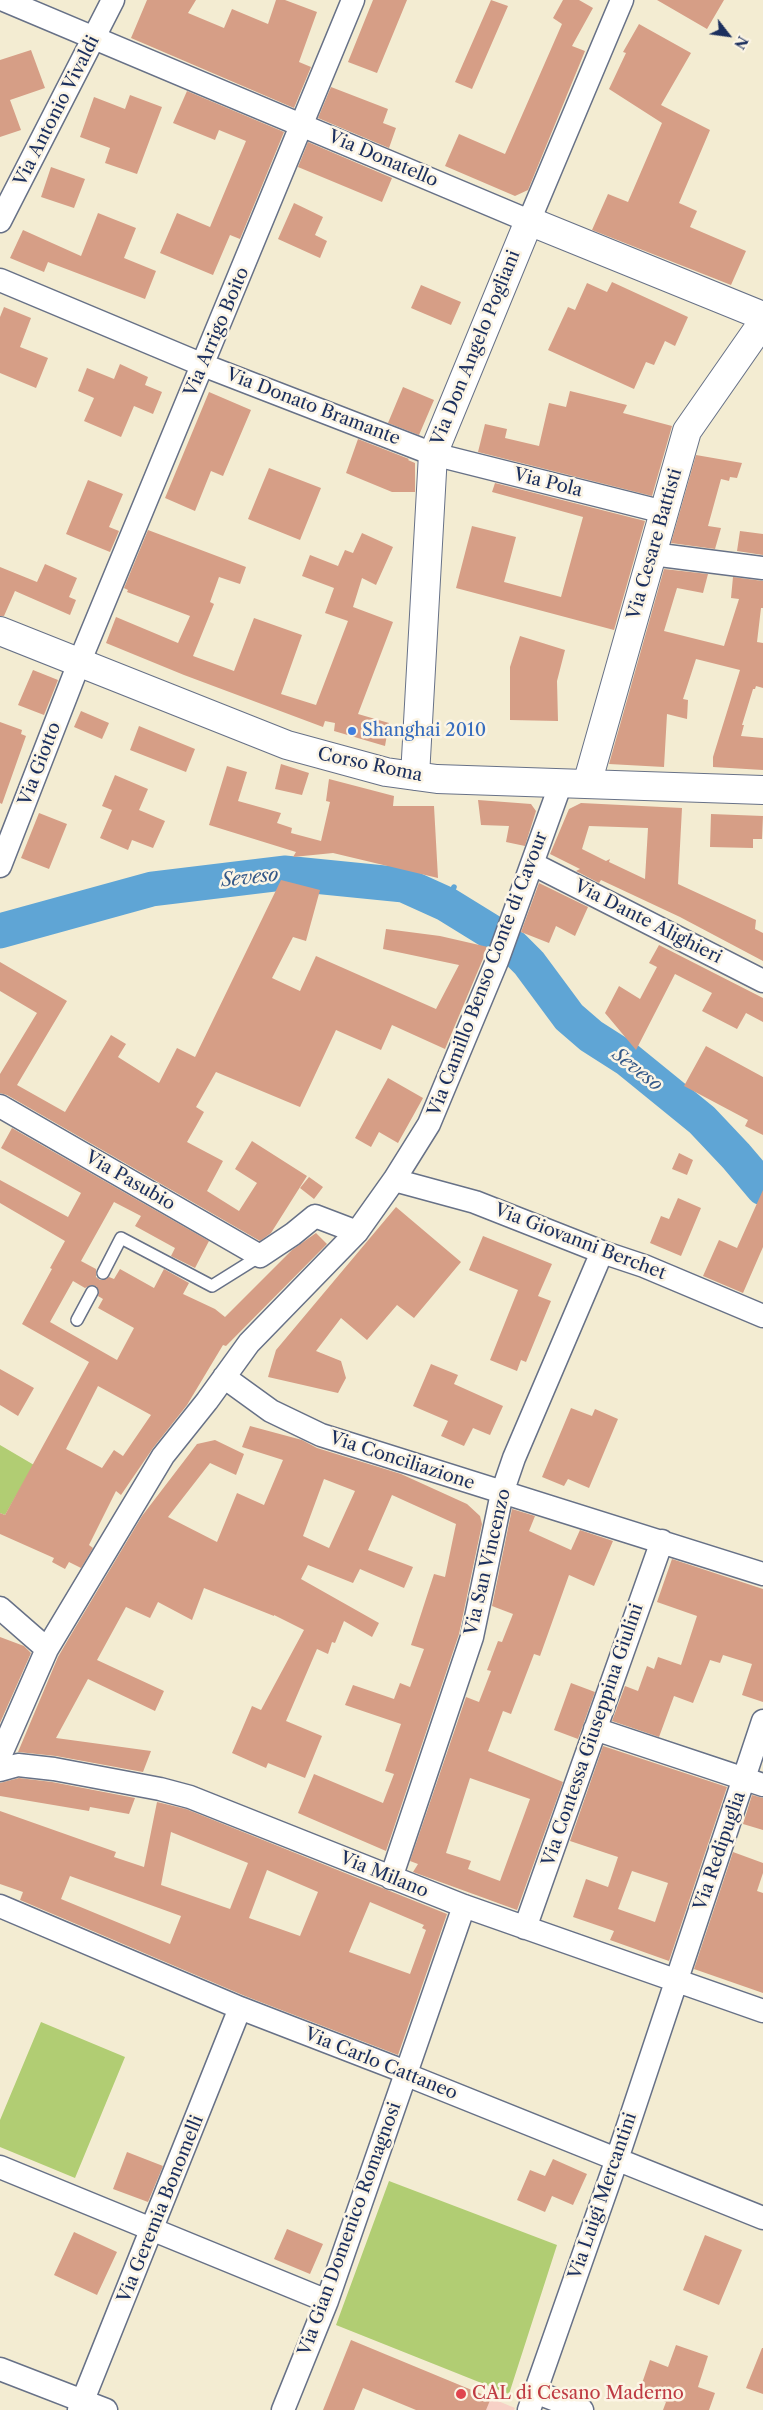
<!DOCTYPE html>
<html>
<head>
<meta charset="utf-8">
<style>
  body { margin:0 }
  #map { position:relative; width:763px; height:2410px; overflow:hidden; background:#f3ecd2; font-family:"Libre Caslon Text",serif }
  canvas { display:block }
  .north { position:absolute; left:703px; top:10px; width:50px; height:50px; -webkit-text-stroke:4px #fcf5e5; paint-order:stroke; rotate:120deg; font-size:14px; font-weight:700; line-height:20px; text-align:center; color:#1b2f5e }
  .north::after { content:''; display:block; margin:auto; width:18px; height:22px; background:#1b2f5e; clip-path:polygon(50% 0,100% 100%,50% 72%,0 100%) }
</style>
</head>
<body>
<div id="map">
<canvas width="763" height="2410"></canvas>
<div class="north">N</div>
</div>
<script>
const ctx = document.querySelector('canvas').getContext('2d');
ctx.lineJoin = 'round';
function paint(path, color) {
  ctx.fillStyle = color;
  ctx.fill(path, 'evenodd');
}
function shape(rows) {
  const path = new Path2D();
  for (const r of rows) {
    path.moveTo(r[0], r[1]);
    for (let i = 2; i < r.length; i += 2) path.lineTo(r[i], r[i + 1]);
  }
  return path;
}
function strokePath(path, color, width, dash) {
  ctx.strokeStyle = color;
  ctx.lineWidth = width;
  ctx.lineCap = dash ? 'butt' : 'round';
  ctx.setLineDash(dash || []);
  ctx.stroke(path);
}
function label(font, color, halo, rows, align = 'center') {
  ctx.font = font + ' "Libre Caslon Text",serif';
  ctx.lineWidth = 5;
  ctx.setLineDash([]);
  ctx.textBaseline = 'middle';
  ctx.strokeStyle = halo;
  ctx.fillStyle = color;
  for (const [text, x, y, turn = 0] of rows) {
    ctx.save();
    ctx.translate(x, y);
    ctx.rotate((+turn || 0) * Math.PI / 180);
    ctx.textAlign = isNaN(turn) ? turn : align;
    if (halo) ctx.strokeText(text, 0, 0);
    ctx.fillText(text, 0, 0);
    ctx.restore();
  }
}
const built = shape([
  [447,2380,515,2408,514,2410,435,2410]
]);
const green = shape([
  [0,1445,34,1465,5,1515,0,1513],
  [41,2022,125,2057,75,2178,0,2147,0,2120],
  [389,2181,557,2245,509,2394,336,2325]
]);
const stream = shape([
  [446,904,454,887]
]);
const river = shape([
  [0,931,152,889,284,873,404,885,446,904,493,933],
  [514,948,529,963,569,1017,591,1036,627,1059,702,1120,736,1156,763,1188]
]);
const building = shape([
  [147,0,196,0,188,13,224,28,232,9,268,24,276,0,285,0,317,12,299,62,311,67,294,108,131,38],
  [373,0,407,0,377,73,348,62],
  [491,0,508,6,472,89,455,82],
  [563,0,579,0,593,8,572,46,585,51,528,190,515,196,445,166,459,134,505,154,562,24,553,18],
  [657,0,724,0,707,29],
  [639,24,691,53,661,105,710,130,679,203,697,211,690,227,746,251,731,285,592,230,608,194,628,202,662,123,609,89,626,53,623,52],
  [31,50,45,88,10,100,21,130,0,137,0,60],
  [331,87,388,109,383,123,396,128,389,148,318,118],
  [187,91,284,132,240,239,230,235,213,275,160,253,177,213,210,227,246,141,219,130,215,140,173,123],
  [130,95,162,107,137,174,105,163,110,148,80,137,94,97,125,109],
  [308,142,392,178,382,202,298,167],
  [51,167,85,179,74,208,41,197],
  [294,203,323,217,315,235,327,241,320,258,278,239],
  [98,213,136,228,124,258,156,271,145,299,48,262,44,272,10,258,23,230,81,256],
  [612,282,688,317,675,346,665,341,654,365,646,362,634,389,548,350,568,307,575,310,587,283,607,292],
  [421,285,461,302,451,325,411,308],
  [4,307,31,318,20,347,48,358,36,388,0,373,0,317],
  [120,364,148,377,145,385,162,392,153,414,134,406,121,437,84,421,94,398,78,391,87,368,114,379],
  [403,387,434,400,419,435,388,423],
  [570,391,627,405,623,413,672,426,652,496,478,452,485,424,507,429,505,438,539,446,549,403,566,407],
  [209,392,251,410,223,476,211,471,195,511,165,498],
  [358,439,409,459,408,460,415,463,415,492,392,492,346,473],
  [696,455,742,463,737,478,730,477,729,481,721,479,708,526,721,528,715,549,671,543],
  [269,468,321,488,300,540,248,519],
  [88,480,123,494,109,527,119,531,110,552,66,534],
  [495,483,645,521,614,630,456,588,472,526,516,537,504,582,561,597,583,517,492,492],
  [148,530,246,567,240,584,219,577,210,602,214,604,193,656,234,671,254,618,302,635,281,694,316,705,348,621,325,613,334,588,302,576,310,555,338,566,345,550,353,553,362,533,393,547,376,585,362,578,353,607,393,622,358,714,389,723,385,746,334,731,335,723,325,721,323,727,184,675,106,643,116,617,178,643,190,616,127,592,128,590,124,588],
  [740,531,763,534,763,555,737,551],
  [45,564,77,578,69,597,76,600,70,615,15,591,4,616,0,616,0,567,37,582],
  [664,569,708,574,703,593,677,588,664,631,724,646,739,599,731,598,733,577,763,581,763,608,761,608,757,642,763,643,763,688,756,686,755,689,753,689,742,725,744,725,741,736,763,738,763,770,713,767,713,757,740,670,696,659,683,699,688,700,687,719,667,714,664,767,609,764],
  [520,636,565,650,557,681,558,721,510,720,510,667],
  [33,670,58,680,44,715,18,705],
  [81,711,109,723,102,739,74,727],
  [0,722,22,730,21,734,26,736,2,804,0,803],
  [139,726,195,749,186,772,130,750],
  [281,764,309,773,302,795,275,789],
  [227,766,247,772,238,801,281,813,277,823,292,828,291,833,321,841,330,802,326,801,329,779,394,796,393,806,434,806,438,878,333,853,293,857,296,852,209,825],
  [115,775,148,789,139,810,165,821,153,848,132,840,128,850,100,838,112,810,102,806],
  [478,800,531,804,536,811,525,846,506,842,509,826,481,825],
  [581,803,682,808,678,884,756,920,755,929,763,933,763,961,680,917,601,880,599,883,576,871,580,869,550,854,569,809],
  [589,826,648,828,645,879,609,862,610,859,606,861,582,849],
  [39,813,67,824,49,869,21,858],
  [711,814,763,816,762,839,753,839,753,848,710,847],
  [281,880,320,890,306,941,293,937,272,978,300,991,316,956,436,1009,459,965,383,949,386,929,440,936,488,947,445,1049,392,1025,381,1050,336,1030,300,1107,216,1072,196,1107,204,1112,187,1142,223,1161,207,1191,239,1211,257,1183,235,1169,252,1141,307,1176,271,1233,260,1241,7,1095,0,1093,0,1074,37,1013,0,991,0,962,67,1001,17,1085,65,1112,111,1035,126,1044,118,1057,159,1083,177,1048,195,1057],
  [539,883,588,907,575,936,556,926,549,943,521,932],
  [659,945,763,998,763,1022,746,1013,737,1029,702,1011,712,993,675,974,636,1050,605,1013,619,986,640,999,657,967,649,963],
  [706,1046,763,1077,763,1135,745,1126,748,1120,684,1086],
  [388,1078,423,1098,398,1143,379,1132,371,1147,355,1138],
  [12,1128,209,1241,195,1268,171,1256,175,1248,135,1226,141,1216,114,1202,81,1261,96,1269,96,1277,100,1280,104,1280,109,1277,114,1279,120,1269,154,1288,164,1269,189,1283,183,1294,215,1309,225,1317,292,1250,316,1233,327,1244,226,1346,223,1345,187,1405,153,1448,121,1495,116,1491,89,1545,93,1548,81,1568,69,1562,65,1569,52,1562,54,1558,0,1534,0,1513,5,1515,89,1362,22,1324,52,1269,50,1268,65,1241,0,1203,0,1180,68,1217,81,1193,1,1148],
  [73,1281,85,1288,91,1285,96,1286,99,1291,98,1296,103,1299,98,1308,134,1328,117,1360,50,1322],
  [98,1386,151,1415,123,1456,114,1450,102,1468,66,1449],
  [679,1153,693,1160,687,1175,672,1169],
  [309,1177,323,1187,314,1199,300,1188],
  [763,1190,763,1247,743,1293,703,1276,719,1240,737,1248],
  [678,1198,701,1208,681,1256,650,1243,661,1216,669,1219],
  [396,1207,461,1262,414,1318,397,1305,367,1340,341,1318,316,1351,341,1361,346,1378,338,1393,268,1377,276,1350],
  [483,1236,552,1264,538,1296,551,1301,526,1362,521,1360,517,1371,490,1360,518,1290,469,1270],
  [431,1364,458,1375,454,1384,503,1406,490,1435,473,1428,464,1446,441,1436,448,1421,413,1406],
  [0,1369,34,1388,18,1416,0,1405],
  [571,1408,592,1416,595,1409,618,1419,589,1488,568,1479,564,1486,542,1477],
  [250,1426,302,1440,317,1448,401,1474,467,1504,480,1516,482,1524,459,1634,386,1851,298,1813,314,1774,383,1803,394,1774,385,1771,401,1724,345,1705,353,1685,394,1699,400,1683,410,1687,424,1649,411,1645,434,1574,445,1577,456,1524,392,1495,368,1550,413,1567,404,1588,360,1569,353,1583,308,1565,301,1579,379,1623,372,1637,344,1621,335,1643,332,1642,328,1654,317,1649,286,1721,322,1736,305,1778,268,1763,266,1768,232,1753,252,1706,261,1710,304,1630,274,1615,274,1616,204,1588,192,1620,158,1602,150,1618,126,1607,97,1660,164,1691,155,1711,88,1679,56,1738,151,1751,143,1772,56,1756,18,1752,58,1657,69,1638,142,1516,197,1444,215,1440,244,1454,236,1475,210,1463,168,1517,217,1542,237,1493,264,1505,283,1460,242,1447],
  [324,1479,355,1491,329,1548,303,1536],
  [512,1509,535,1516,529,1531,571,1550,580,1530,613,1541,594,1586,569,1575,540,1656,534,1654,511,1714,503,1711,488,1751,563,1782,517,1910,413,1872,418,1864,410,1861,466,1697,479,1702,491,1671,487,1670,498,1641,502,1642,513,1614,492,1606],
  [470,1778,530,1799,500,1881,468,1869,471,1861,446,1853],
  [672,1559,763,1589,763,1702,742,1695,752,1664,723,1655,720,1663,710,1660,693,1703,674,1696,659,1737,612,1721,625,1686,638,1691,647,1666,654,1669,658,1657,681,1665,697,1616,657,1602],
  [0,1637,24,1646,31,1653,0,1723],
  [571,1683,595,1692,578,1739,554,1730],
  [603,1746,727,1787,669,1961,610,1940,614,1931,573,1917,586,1879,608,1887,618,1857,570,1841],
  [632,1871,668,1883,655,1922,618,1909],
  [19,1778,52,1782,135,1798,129,1814,90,1807,89,1811,0,1796,0,1783],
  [752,1795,763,1798,763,1830,743,1824],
  [157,1802,186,1809,447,1914,398,2055,245,1996,20,1900,23,1892,0,1884,0,1811,116,1852,114,1857,144,1867],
  [171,1832,248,1863,230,1909,161,1885],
  [267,1870,318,1892,300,1936,249,1918],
  [70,1876,181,1916,170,1944,61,1899],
  [370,1902,424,1925,422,1928,426,1930,410,1974,349,1952],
  [733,1852,763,1863,763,1873,757,1891,763,1893,763,1993,694,1969],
  [127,2152,163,2166,148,2202,113,2189],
  [553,2159,587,2174,573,2205,552,2196,545,2212,517,2200,530,2170,545,2176],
  [287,2229,323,2244,310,2274,274,2259],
  [74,2232,117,2252,97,2295,54,2275],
  [705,2235,742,2250,719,2305,683,2290],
  [351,2340,491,2398,486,2410,416,2410,363,2388,354,2410,323,2410],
  [676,2345,708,2356,698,2387,715,2393,709,2410,663,2410,666,2402,639,2392,650,2360,668,2367],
  [762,2348,763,2348,763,2394,746,2388]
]);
const service = shape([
  [103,1273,121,1238,212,1286,260,1256],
  [77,1320,92,1292]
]);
const minor = shape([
  [4,0,529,221,622,0],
  [0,221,113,0],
  [0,280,203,365,433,454,664,512],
  [652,554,763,568],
  [533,864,763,981],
  [0,866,79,663,353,0],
  [0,1106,260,1256,293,1234,315,1216,357,1232],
  [394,1180,475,1202,602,1252,644,1266,763,1316],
  [224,1377,271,1411,321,1435,763,1574],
  [0,1608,47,1649],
  [595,1729,763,1785],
  [0,1756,47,1649,163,1456,207,1401,249,1343,357,1232,394,1180,429,1124,497,961,561,783],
  [0,1770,18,1765,54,1769,160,1789,190,1797,464,1906,763,2011],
  [391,1878,472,1637,502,1493,514,1458,602,1252],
  [0,1906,240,2008,398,2069,412,2077,763,2218],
  [525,1928,662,1541],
  [0,2167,327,2301],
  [0,2369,106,2410],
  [535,2392,582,2410],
  [79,2410,240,2008],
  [283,2410,327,2301,464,1906],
  [529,2410,617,2159,763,1721]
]);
const tertiary = shape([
  [0,631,287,745,386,772,437,779,763,790],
  [415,776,433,454,529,221,763,316],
  [587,784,687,431,763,322]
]);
const markers = [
  [352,731,5,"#3f7fe0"],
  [461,2394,6,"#e0444e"]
];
const streetNames = [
  ["Via Antonio Vivaldi",57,111,-63],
  ["Via Donatello",383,159,23],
  ["Via Arrigo Boito",217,332,-67],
  ["Via Don Angelo Pogliani",476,348,-68],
  ["Via Donato Bramante",313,407,21],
  ["Via Pola",548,483,14],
  ["Via Cesare Battisti",655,544,-74],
  ["Via Giotto",40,764,-69],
  ["Corso Roma",370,765,12],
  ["Via Dante Alighieri",648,922,27],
  ["Via Camillo Benso Conte di Cavour",488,974,-69],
  ["Via Pasubio",130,1181,30],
  ["Via Giovanni Berchet",580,1242,21],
  ["Via Conciliazione",402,1461,18],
  ["Via San Vincenzo",488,1562,-77],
  ["Via Contessa Giuseppina Giulini",593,1735,-71],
  ["Via Redipuglia",720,1851,-71],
  ["Via Milano",384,1875,22],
  ["Via Carlo Cattaneo",381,2064,22],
  ["Via Luigi Mercantini",603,2196,-71],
  ["Via Geremia Bonomelli",161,2209,-68],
  ["Via Gian Domenico Romagnosi",350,2229,-70]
];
const shopNames = [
  ["Shanghai 2010",362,731]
];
const healthNames = [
  ["CAL di Cesano Maderno",472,2394]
];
const waterNames = [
  ["Seveso",250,878,-6],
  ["Seveso",637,1070,38]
];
paint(built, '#f7d1c6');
paint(green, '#b1cd73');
strokePath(stream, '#5fa5d5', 5.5);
strokePath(river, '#5fa5d5', 35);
paint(building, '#d69e86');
strokePath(service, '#677187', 14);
strokePath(minor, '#677187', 25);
strokePath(tertiary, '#677187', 30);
strokePath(service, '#fff', 11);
strokePath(minor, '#fff', 22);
strokePath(tertiary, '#fff', 28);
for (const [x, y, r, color] of markers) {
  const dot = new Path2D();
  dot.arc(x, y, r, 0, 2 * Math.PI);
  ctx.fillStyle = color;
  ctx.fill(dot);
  strokePath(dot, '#fcf5e5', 2);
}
label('18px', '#1b2f5e', '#fcf5e5', streetNames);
label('18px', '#366cbe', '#fcf5e5', shopNames, 'left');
label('18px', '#be3a42', '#fcf5e5', healthNames, 'left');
label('italic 19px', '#335888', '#fcf5e5', waterNames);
</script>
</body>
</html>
